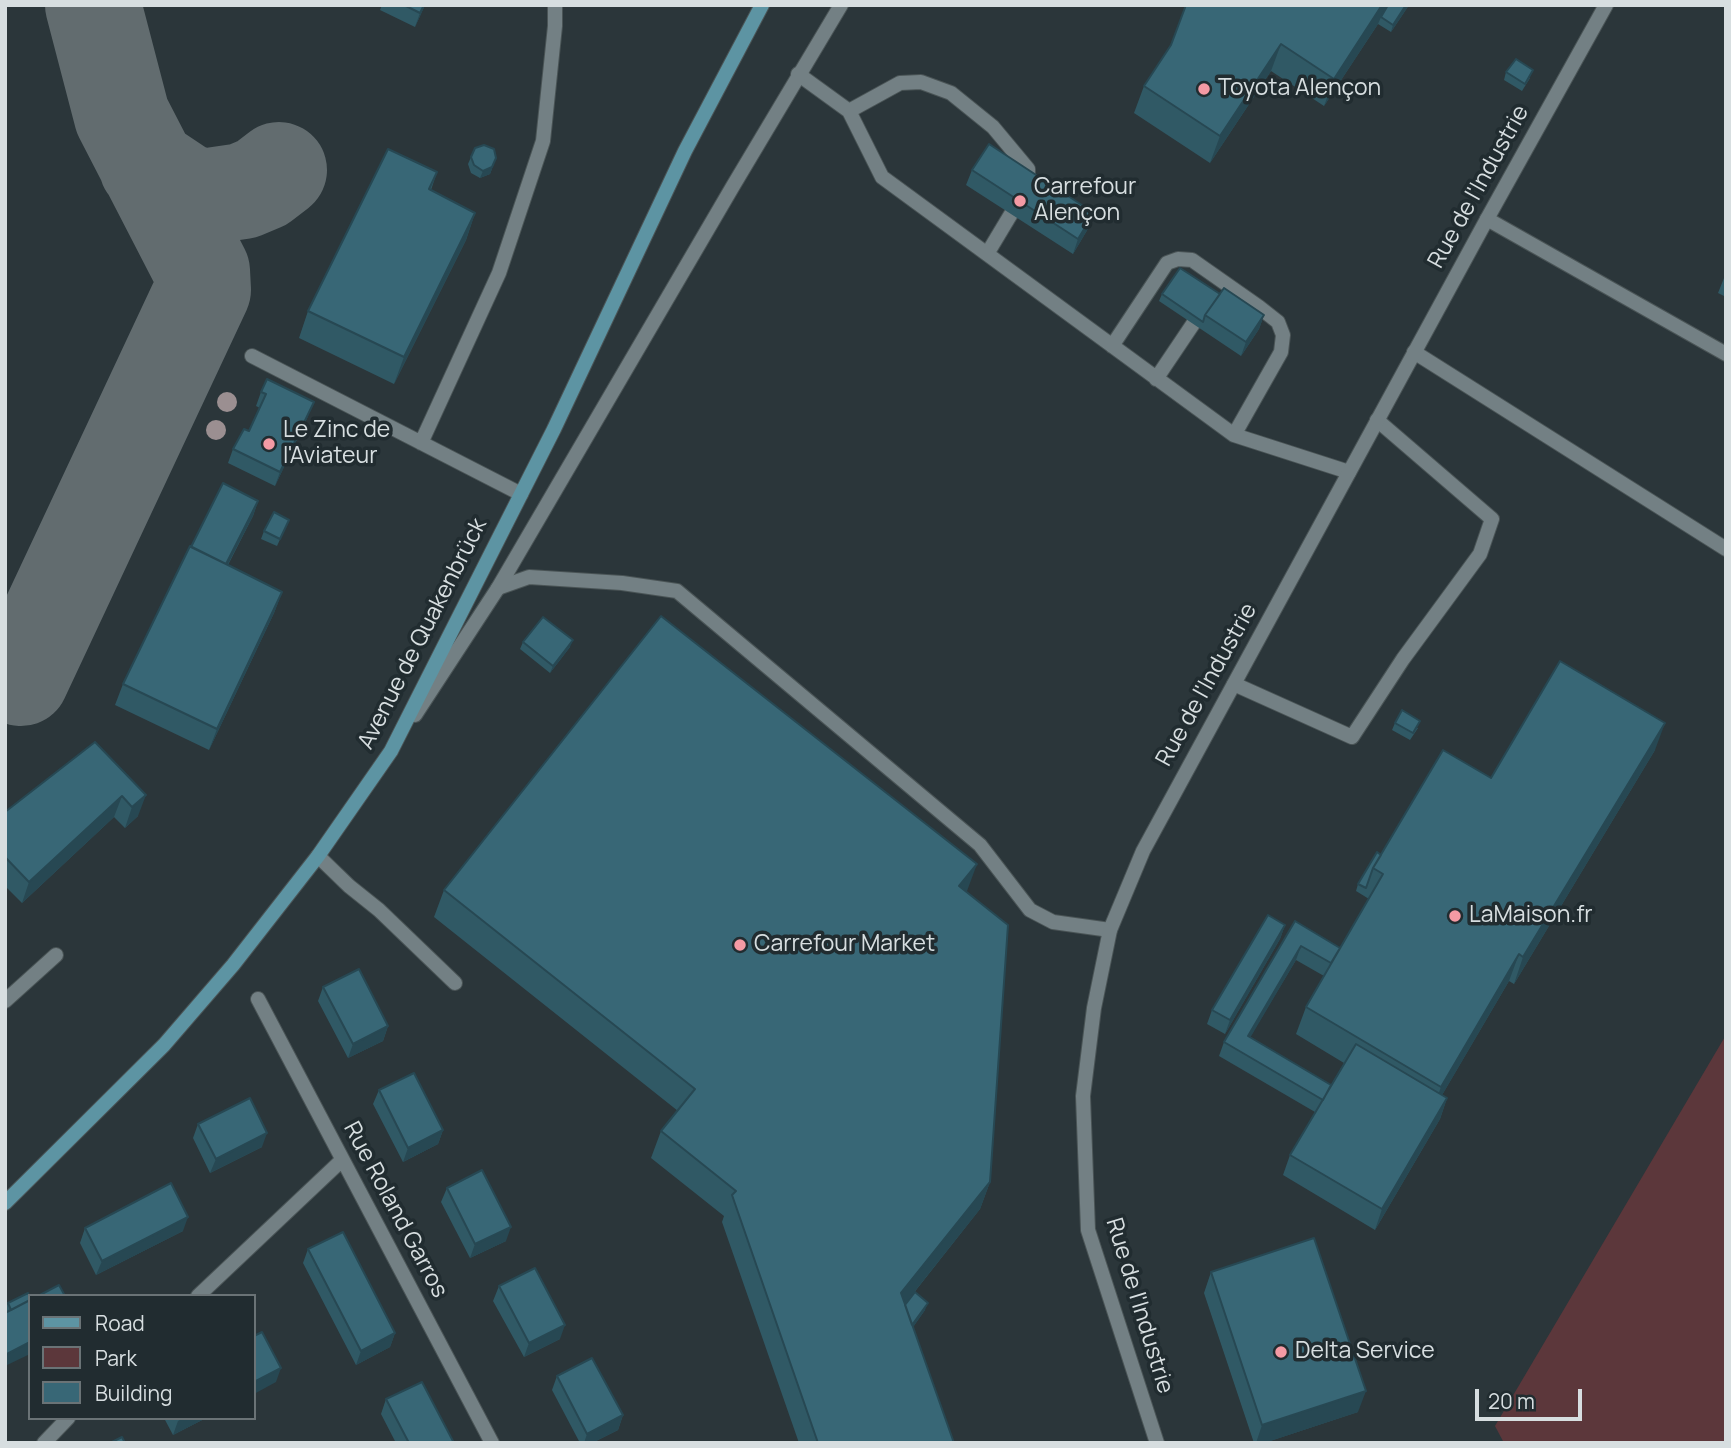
<!DOCTYPE html>
<html>
<head>
<meta charset="utf-8">
<style>
  body { margin:0 }
  #map { position:relative; width:1731px; height:1448px; overflow:hidden; background:#2b363a; font-family:Manrope,sans-serif }
  canvas { display:block }
  .frame { position:absolute; inset:0; border:7px solid #d7dee0; pointer-events:none }
  .legend { position:absolute; left:28px; top:1294px; width:228px; height:126px; box-sizing:border-box; background:#212c30; border:2px solid #6a7376; margin:0; padding:9px 12px; list-style:none; font-size:21px; color:#d7dee0 }
  .legend li { display:flex; align-items:center; gap:14px; height:35px }
  .legend b { width:35px; border:2px solid #6a7376 }
  .scale { position:absolute; left:1475px; top:1389px; width:107px; height:32px; box-sizing:border-box; border:4px solid #d7dee0; border-top:0; padding-left:9px; font-size:21px; line-height:24px; white-space:nowrap; color:#d7dee0; -webkit-text-stroke:5px #212c30; paint-order:stroke }
</style>
</head>
<body>
<div id="map">
<canvas width="1731" height="1448"></canvas>
<div class="frame"></div>
<ul class="legend">
<li><b style="height:9px;background:#5d94a3"></b>Road</li>
<li><b style="height:19px;background:#5c373b"></b>Park</li>
<li><b style="height:19px;background:#386776"></b>Building</li>
</ul>
<div class="scale">20 m</div>
</div>
<script>
const ctx = document.querySelector('canvas').getContext('2d');
ctx.lineJoin = 'round';
function paint(path, color) {
  ctx.fillStyle = color;
  ctx.fill(path, 'evenodd');
}
function shape(rows) {
  const path = new Path2D();
  for (const r of rows) {
    path.moveTo(r[0], r[1]);
    for (let i = 2; i < r.length; i += 2) path.lineTo(r[i], r[i + 1]);
  }
  return path;
}
function strokePath(path, color, width, dash) {
  ctx.strokeStyle = color;
  ctx.lineWidth = width;
  ctx.lineCap = dash ? 'butt' : 'round';
  ctx.setLineDash(dash || []);
  ctx.stroke(path);
}
function label(font, color, halo, rows, align = 'center') {
  ctx.font = font + ' Manrope,sans-serif';
  ctx.lineWidth = 7;
  ctx.setLineDash([]);
  ctx.textBaseline = 'middle';
  ctx.strokeStyle = halo;
  ctx.fillStyle = color;
  for (const [text, x, y, turn = 0] of rows) {
    ctx.save();
    ctx.translate(x, y);
    ctx.rotate((+turn || 0) * Math.PI / 180);
    ctx.textAlign = isNaN(turn) ? turn : align;
    if (halo) ctx.strokeText(text, 0, 0);
    ctx.fillText(text, 0, 0);
    ctx.restore();
  }
}
const green = shape([
  [1726,1035,1726,1443,1504,1443,1495,1426]
]);
const taxiway = shape([
  [147,166,183,190,202,197,243,191,262,183,279,170],
  [21,678,203,290,202,271,122,116,93,5]
]);
const lane = shape([
  [798,74,849,111,882,177,1234,435,1349,472],
  [849,111,900,83,921,82,951,93,993,127,1028,169,1028,186],
  [1487,219,1726,354],
  [987,254,1011,214],
  [1112,346,1167,263,1178,259,1192,260,1259,307,1278,322,1283,335,1281,352,1234,435],
  [1414,352,1726,549],
  [252,356,521,494],
  [1156,379,1193,324],
  [421,443,499,273,543,141,555,26,555,5],
  [498,588,529,577,622,583,677,591,980,845,1030,910,1053,922,1110,930],
  [1234,684,1352,737,1403,659,1480,554,1492,519,1377,420],
  [318,856,349,886,379,910,455,983],
  [5,1001,56,955]
]);
const street = shape([
  [415,715,498,588,733,186,841,5],
  [258,999,492,1443],
  [198,1296,342,1160],
  [44,1443,68,1418],
  [1157,1443,1088,1230,1083,1096,1094,1008,1110,930,1143,851,1487,219,1606,5]
]);
const secondary = shape([
  [5,1203,164,1045,233,965,318,856,391,751,554,429,685,151,762,5]
]);
const trees = [
  [227,402],
  [216,430]
];
const wall = shape([
  [382,5,425,5,415,27,380,10],
  [1409,5,1391,32,1378,24,1324,106,1271,71,1210,163,1134,113,1144,86],
  [1506,72,1530,78,1522,91,1504,80],
  [475,148,496,158,490,174,480,178,471,173,468,164],
  [972,170,1094,213,1089,227,1073,254,966,185],
  [437,172,431,190,475,213,466,240,394,384,299,338,308,311],
  [1726,273,1726,297,1718,293],
  [1162,294,1220,294,1264,315,1259,329,1241,356,1159,301],
  [261,392,308,416,275,486,228,463,233,449,249,431,260,408,256,406],
  [258,501,253,516,228,565,282,592,274,613,209,750,115,705,123,684,191,547],
  [289,520,277,546,261,539,264,531],
  [523,642,570,647,550,673,520,649],
  [1395,723,1418,728,1410,740,1392,730],
  [95,742,138,816,125,828,114,817,22,903,5,886,5,812],
  [1655,750,1514,984,1509,981,1442,1095,1447,1098,1440,1119,1375,1230,1283,1175,1290,1155,1315,1112,1219,1056,1224,1042,1295,921,1340,948,1369,899,1356,891,1358,884,1381,855,1491,778],
  [1296,960,1324,976,1306,1007,1296,1034,1344,1063,1331,1085,1250,1037],
  [444,890,967,892,990,1182,980,1209,905,1304,925,1310,913,1327,954,1443,799,1443,722,1222,724,1216,651,1158,661,1131,678,1111,434,917],
  [1285,925,1280,939,1225,1034,1207,1024,1212,1010],
  [323,987,388,1026,383,1041,348,1058,318,1001],
  [379,1090,443,1130,438,1144,403,1162,373,1104],
  [198,1124,262,1147,210,1173,193,1138],
  [447,1188,506,1241,470,1258,441,1202],
  [85,1228,183,1231,96,1275,80,1243],
  [308,1249,395,1333,390,1347,356,1365,303,1263],
  [1211,1272,1358,1412,1264,1443,1254,1443,1204,1293],
  [499,1286,560,1339,524,1357,493,1301],
  [28,1293,5,1366,5,1310,8,1303],
  [557,1376,623,1415,618,1430,592,1443,580,1443,552,1390],
  [386,1399,454,1443,396,1443,381,1414],
  [164,1418,206,1418,173,1435]
]);
const shadedWall = shape([
  [424,5,425,5,415,27,420,13],
  [1382,5,1390,5,1381,17,1378,24,1324,106,1334,79],
  [1406,5,1409,5,1391,32,1393,25],
  [1281,44,1271,71,1210,163,1220,136],
  [496,158,490,174,480,178,483,171],
  [475,213,466,240,394,384,404,357],
  [1094,213,1089,227,1073,254,1078,239],
  [1264,315,1259,329,1241,356,1246,342],
  [314,402,308,416,275,486,280,472],
  [258,501,253,516,217,585,222,571],
  [282,592,274,613,209,750,217,729],
  [573,640,570,647,550,673,553,666],
  [1665,723,1655,750,1514,984,1523,957],
  [146,795,138,816,125,828,132,807],
  [122,796,114,817,22,903,29,882],
  [977,864,967,891,949,913,959,886],
  [1285,925,1280,939,1225,1034,1230,1020],
  [1301,946,1296,960,1243,1050,1248,1036],
  [1519,954,1509,981,1431,1114,1441,1087],
  [388,1026,383,1041,348,1058,353,1044],
  [1447,1098,1440,1119,1375,1230,1382,1209],
  [443,1130,438,1144,403,1162,408,1148],
  [267,1133,262,1147,210,1173,216,1159],
  [990,1182,980,1209,892,1320,901,1293],
  [188,1217,183,1231,96,1275,102,1261],
  [511,1227,506,1241,470,1258,475,1244],
  [928,1303,925,1310,909,1333,912,1326],
  [565,1325,560,1339,524,1357,529,1343],
  [395,1333,390,1347,356,1365,361,1351],
  [30,1342,30,1354,5,1366,5,1355],
  [281,1368,276,1382,254,1394,254,1382],
  [1366,1391,1358,1412,1264,1443,1256,1443,1262,1425],
  [623,1415,618,1430,592,1443,584,1443,587,1434],
  [183,1418,206,1418,173,1435,178,1421]
]);
const building = shape([
  [404,5,424,5,420,13,404,5],
  [1186,5,1382,5,1334,79,1281,44,1220,136,1144,86,1171,45,1186,5],
  [1388,5,1406,5,1393,25,1381,17,1388,5],
  [1516,59,1533,70,1525,84,1506,72,1516,59],
  [989,144,1094,213,1078,239,972,170,989,144],
  [484,145,494,149,496,158,492,167,483,171,474,165,471,157,475,148,484,145],
  [388,149,437,172,429,189,475,213,404,357,308,311,388,149],
  [1180,268,1220,294,1205,315,1203,322,1162,294,1180,268],
  [1224,288,1264,315,1246,342,1205,315,1224,288],
  [267,379,314,402,280,472,233,449,244,429,249,431,266,394,261,392,267,379],
  [223,483,258,501,226,564,191,547,223,483],
  [274,512,289,520,280,539,264,531,274,512],
  [190,546,282,592,217,729,123,684,190,546],
  [661,616,977,864,959,886,1008,925,990,1182,901,1293,954,1443,818,1443,732,1195,736,1191,661,1131,695,1089,444,890,661,616],
  [543,617,573,640,553,666,523,642,543,617],
  [1560,661,1665,723,1523,957,1519,954,1441,1087,1306,1007,1383,874,1373,868,1443,750,1491,778,1560,661],
  [1402,710,1420,721,1413,733,1395,723,1402,710],
  [95,742,146,795,132,807,122,796,29,882,5,857,5,812,95,742],
  [1377,852,1381,855,1373,868,1366,888,1358,884,1377,852],
  [1268,915,1285,925,1230,1020,1212,1010,1268,915],
  [1295,921,1340,948,1331,963,1301,946,1248,1036,1331,1085,1323,1100,1224,1042,1295,921],
  [359,969,388,1026,353,1044,323,987,359,969],
  [1356,1044,1447,1098,1382,1209,1290,1155,1356,1044],
  [414,1073,443,1130,408,1148,379,1090,414,1073],
  [250,1098,267,1133,216,1159,198,1124,250,1098],
  [482,1170,511,1227,475,1244,447,1188,482,1170],
  [171,1183,188,1217,102,1261,85,1228,171,1183],
  [343,1232,395,1333,361,1351,308,1249,343,1232],
  [1314,1238,1366,1391,1262,1425,1211,1272,1314,1238],
  [535,1268,565,1325,529,1343,499,1286,535,1268],
  [59,1285,65,1296,38,1296,59,1285],
  [915,1292,928,1303,912,1325,905,1305,915,1292],
  [28,1293,30,1297,30,1300,11,1310,8,1303,28,1293],
  [30,1300,30,1342,5,1355,5,1313,30,1300],
  [262,1332,281,1368,254,1382,254,1336,262,1332],
  [592,1358,623,1415,587,1434,557,1376,592,1358],
  [422,1382,454,1443,409,1443,386,1399,422,1382],
  [122,1437,125,1443,110,1443,122,1437]
]);
const markers = [
  [1204,89,7,"#f49aa4"],
  [1020,201,7,"#f49aa4"],
  [269,444,7,"#f49aa4"],
  [1455,916,7,"#f49aa4"],
  [740,945,7,"#f49aa4"],
  [1281,1352,7,"#f49aa4"]
];
const poiNames = [
  ["Toyota Alençon",1218,89],
  ["Carrefour",1034,188],
  ["Alençon",1034,214],
  ["Le Zinc de",283,431],
  ["l'Aviateur",283,457],
  ["LaMaison.fr",1469,916],
  ["Carrefour Market",754,945],
  ["Delta Service",1295,1352]
];
const streetNames = [
  ["Rue de l'Industrie",1479,187,-61],
  ["Avenue de Quakenbrück",423,634,-63],
  ["Rue de l'Industrie",1207,685,-61],
  ["Rue Roland Garros",395,1210,62],
  ["Rue de l'Industrie",1139,1306,73]
];
paint(green, '#5c373b');
strokePath(taxiway, '#626c6f', 96);
strokePath(lane, '#4a5456', 16);
strokePath(street, '#4a5456', 16);
strokePath(secondary, '#4a5456', 16);
strokePath(lane, '#738084', 14);
strokePath(street, '#738084', 14);
strokePath(secondary, '#5d94a3', 14);
ctx.fillStyle = '#9b8f91';
for (const [x, y] of trees) {
  ctx.beginPath();
  ctx.arc(x, y, 10, 0, 2 * Math.PI);
  ctx.fill();
}
paint(wall, '#305965');
paint(shadedWall, '#274853');
paint(building, '#386776');
strokePath(building, '#274853', 2);
for (const [x, y, r, color] of markers) {
  const dot = new Path2D();
  dot.arc(x, y, r, 0, 2 * Math.PI);
  ctx.fillStyle = color;
  ctx.fill(dot);
  strokePath(dot, '#212c30', 2.5);
}
label('23px', '#d7dee0', '#212c30', poiNames, 'left');
label('23px', '#d7dee0', '#212c30', streetNames);
</script>
</body>
</html>
